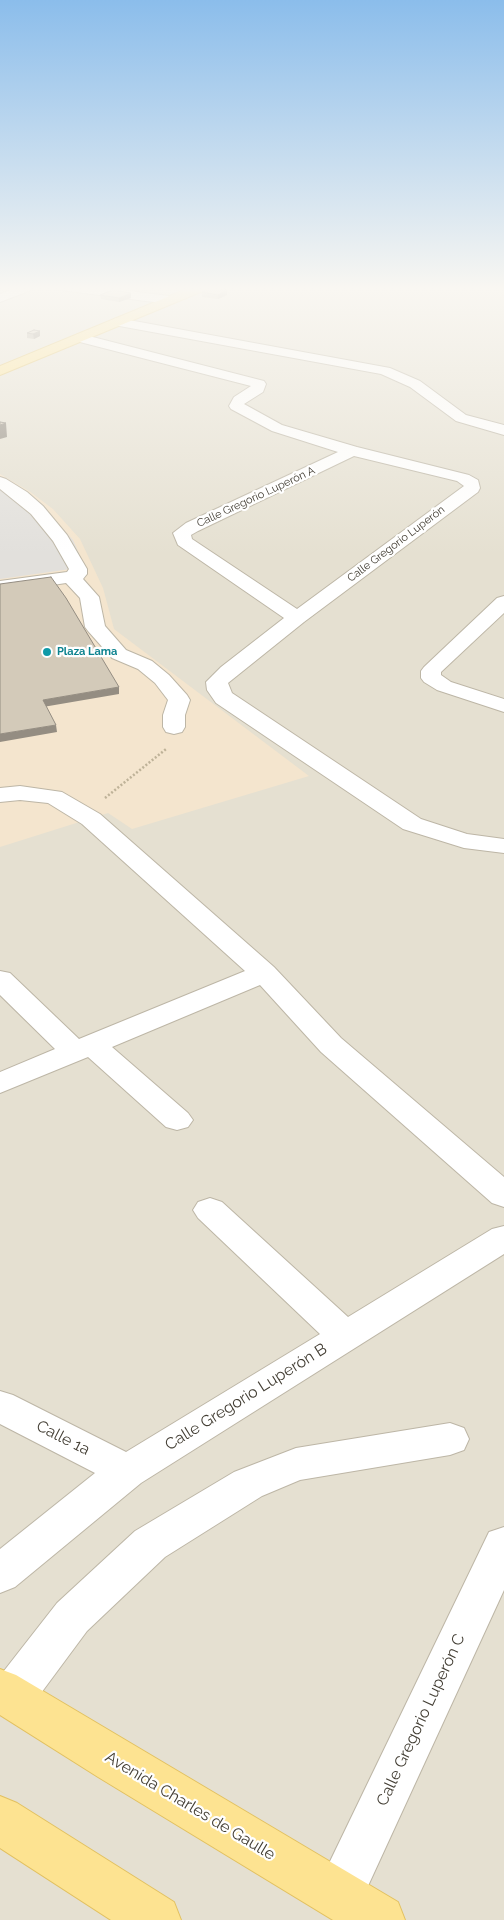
<!DOCTYPE html>
<html>
<head>
<meta charset="utf-8">
<style>
  body { margin:0 }
  canvas { display:block; background:#f1eee3 }
</style>
</head>
<body>
<canvas width="504" height="1920"></canvas>
<script>
const ctx = document.querySelector('canvas').getContext('2d');
ctx.lineJoin = 'round';
function paint(path, color) {
  ctx.fillStyle = color;
  ctx.fill(path, 'evenodd');
}
function shape(rows) {
  const path = new Path2D();
  for (const r of rows) {
    path.moveTo(r[0], r[1]);
    for (let i = 2; i < r.length; i += 2) path.lineTo(r[i], r[i + 1]);
  }
  return path;
}
function strokePath(path, color, width, dash) {
  ctx.strokeStyle = color;
  ctx.lineWidth = width;
  ctx.lineCap = dash ? 'butt' : 'round';
  ctx.setLineDash(dash || []);
  ctx.stroke(path);
}
function label(font, color, halo, rows, align = 'center') {
  ctx.font = font + ' Raleway,sans-serif';
  ctx.lineWidth = 4.5;
  ctx.setLineDash([]);
  ctx.textBaseline = 'middle';
  ctx.strokeStyle = halo;
  ctx.fillStyle = color;
  for (const [text, x, y, turn = 0] of rows) {
    ctx.save();
    ctx.translate(x, y);
    ctx.rotate((+turn || 0) * Math.PI / 180);
    ctx.textAlign = isNaN(turn) ? turn : align;
    if (halo) ctx.strokeText(text, 0, 0);
    ctx.fillText(text, 0, 0);
    ctx.restore();
  }
}
const residential = shape([
  [0,286,504,286,504,1920,0,1920]
]);
const commercial = shape([
  [0,474,29,491,53,509,80,539,103,588,114,629,309,776,132,829,108,813,0,847]
]);
const parking = shape([
  [0,479,44,509,73,540,85,567,0,579]
]);
const path = shape([
  [105,798,166,749]
]);
const minor = shape([
  [19,286,36,286,34,289,0,302,0,294,19,286],
  [55,286,89,286,169,296,175,300,169,304,61,290,55,286],
  [118,318,390,368,420,381,466,415,504,425,504,435,456,421,410,387,381,374,114,325,112,322,114,319,118,318],
  [81,334,264,381,266,384,263,392,244,404,282,425,357,447,469,475,478,480,480,488,478,492,304,622,228,683,232,693,421,819,467,834,504,839,504,853,464,848,403,829,216,703,207,690,206,682,221,667,284,618,178,545,173,533,186,523,338,452,272,431,231,409,229,406,234,397,251,386,76,341,74,338,76,335,81,334],
  [354,456,457,481,464,486,297,609,192,539,191,535,198,531,354,456],
  [0,477,6,479,27,492,43,506,67,535,87,569,87,574,83,579,99,597,105,626,126,650,152,661,169,675,187,695,190,700,185,715,185,727,182,732,174,734,166,732,163,727,163,715,168,700,155,683,138,669,112,658,88,631,85,627,80,598,66,583,0,593,0,581,67,572,69,569,53,541,31,514,0,489,0,477],
  [504,596,504,613,441,672,441,675,451,682,504,699,504,712,437,690,424,682,421,678,421,671,424,667,497,598,504,596],
  [20,786,62,792,100,814,274,967,341,1038,504,1177,504,1207,492,1203,321,1052,260,985,112,1047,188,1113,193,1120,188,1127,177,1130,166,1127,88,1057,0,1093,0,1072,55,1049,0,995,0,971,10,973,79,1039,245,971,82,824,48,803,20,800,0,802,0,788,20,786],
  [210,1198,222,1202,348,1317,492,1229,504,1226,504,1254,141,1483,15,1587,0,1593,0,1549,95,1473,0,1424,0,1391,13,1395,126,1452,320,1334,198,1218,193,1210,198,1202,210,1198],
  [450,1423,464,1428,469,1439,464,1450,450,1455,300,1480,262,1496,165,1557,87,1631,27,1712,11,1718,0,1714,0,1676,57,1603,135,1531,234,1472,296,1448,450,1423],
  [504,1527,504,1590,356,1912,339,1920,322,1912,314,1895,322,1878,489,1532,504,1527]
]);
const major = shape([
  [194,286,210,286,208,289,0,375,0,366,194,286],
  [0,1669,16,1675,398,1902,405,1920,333,1920,98,1777,0,1715,0,1669],
  [0,1796,17,1803,174,1902,181,1920,111,1920,0,1848,0,1796]
]);
const wall = shape([
  [227,290,227,295,218,299,202,297,202,292],
  [100,295,131,298,119,302,101,299],
  [34,330,40,336,34,339,27,338,27,333]
]);
const shadedWall = shape([
  [227,290,227,295,218,299,218,295],
  [131,293,131,298,119,302,119,298],
  [40,331,40,336,34,339,33,334],
  [6,423,7,437,0,439,0,425],
  [119,687,119,694,43,707,43,700],
  [56,725,57,732,0,742,0,734]
]);
const building = shape([
  [211,288,227,290,218,295,202,292,211,288],
  [113,290,131,293,119,298,100,295,113,290],
  [34,330,40,331,33,334,27,333,34,330],
  [0,422,6,423,0,425,0,422],
  [51,577,66,598,119,687,43,700,56,725,0,734,0,584,51,577]
]);
const markers = [
  [47,652,5,"#0f9aa8"]
];
const farStreetnames = [
  ["Calle Gregorio Luperón A",256,497,-25],
  ["Calle Gregorio Luperón",396,544,-37]
];
const farCulturenames = [
  ["Plaza Lama",57,652]
];
const nearStreetnames = [
  ["Calle Gregorio Luperón B",246,1397,-32],
  ["Calle 1a",63,1438,27],
  ["Calle Gregorio Luperón C",421,1720,-65],
  ["Avenida Charles de Gaulle",190,1806,31]
];
paint(residential, '#e5e0d1');
paint(commercial, '#f4e5ce');
paint(parking, '#e2e0dc');
strokePath(minor, '#bdb6a6', 2);
strokePath(major, '#e2c161', 2);
strokePath(path, '#beb298', 2.5, [2, 2]);
paint(minor, '#fff');
paint(major, '#fde391');
paint(wall, '#b5ae9f');
paint(shadedWall, '#948d82');
paint(building, '#d3cab9');
strokePath(building, '#948d82', 1);
const sky = ctx.createLinearGradient(0, 0, 0, 555);
sky.addColorStop(0, '#8bbdeb');
sky.addColorStop(0.52, '#f9f7f2');
sky.addColorStop(1, '#f9f7f200');
ctx.fillStyle = sky;
ctx.fillRect(0, 0, 504, 555);
for (const [x, y, r, color] of markers) {
  const dot = new Path2D();
  dot.arc(x, y, r, 0, 2 * Math.PI);
  ctx.fillStyle = color;
  ctx.fill(dot);
  strokePath(dot, '#fff', 2);
}
label('11px', '#433e34', '#fff', farStreetnames);
label('bold 11px', '#0d838f', '#fff', farCulturenames, 'left');
label('16px', '#433e34', '#fff', nearStreetnames);
</script>
</body>
</html>
